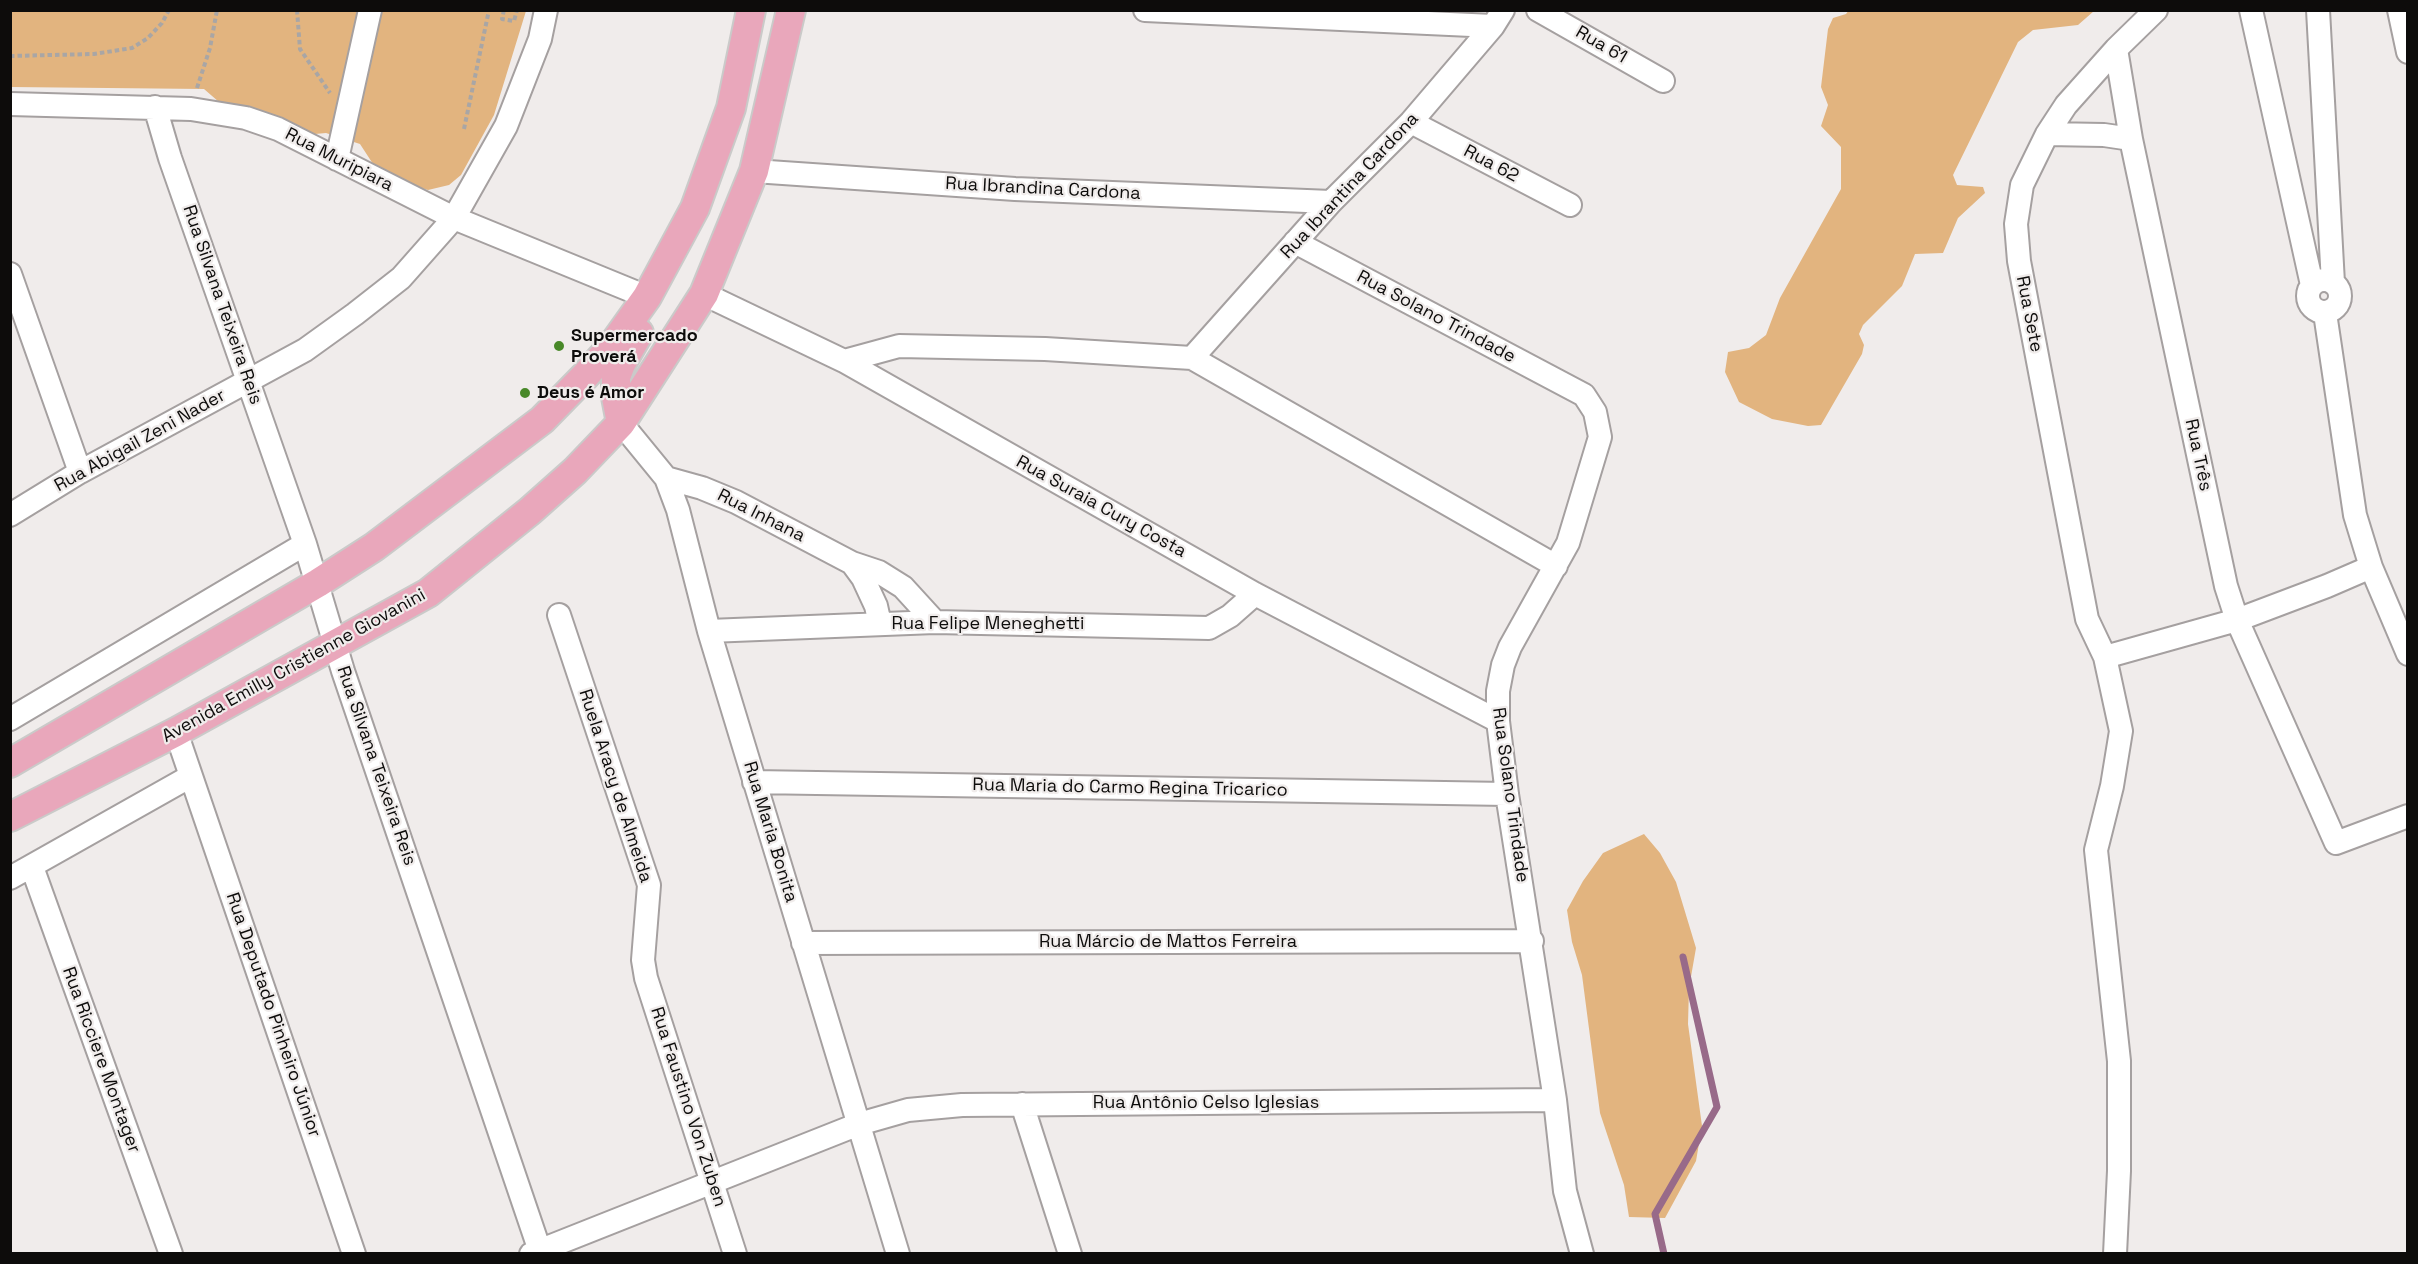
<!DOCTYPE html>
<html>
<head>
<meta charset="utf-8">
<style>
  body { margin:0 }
  #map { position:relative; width:2418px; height:1264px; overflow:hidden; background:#f0eceb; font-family:"Space Grotesk",sans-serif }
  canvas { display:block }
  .frame { position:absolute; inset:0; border:12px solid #0d0c0b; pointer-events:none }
</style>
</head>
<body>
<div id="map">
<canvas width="2418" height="1264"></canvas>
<div class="frame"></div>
</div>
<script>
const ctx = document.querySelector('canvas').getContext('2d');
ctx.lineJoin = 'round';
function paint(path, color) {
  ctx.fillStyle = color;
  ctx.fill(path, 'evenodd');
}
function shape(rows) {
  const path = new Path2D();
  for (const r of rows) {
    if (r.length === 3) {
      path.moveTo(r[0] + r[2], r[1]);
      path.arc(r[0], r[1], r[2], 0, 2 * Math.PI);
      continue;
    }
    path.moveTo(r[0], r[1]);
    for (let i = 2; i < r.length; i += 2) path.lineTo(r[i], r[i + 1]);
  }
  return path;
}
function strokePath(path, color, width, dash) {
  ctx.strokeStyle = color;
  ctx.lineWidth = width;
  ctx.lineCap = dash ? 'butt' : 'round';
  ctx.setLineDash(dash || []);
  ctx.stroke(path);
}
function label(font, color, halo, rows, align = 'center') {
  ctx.font = font + ' "Space Grotesk",sans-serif';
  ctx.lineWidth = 4.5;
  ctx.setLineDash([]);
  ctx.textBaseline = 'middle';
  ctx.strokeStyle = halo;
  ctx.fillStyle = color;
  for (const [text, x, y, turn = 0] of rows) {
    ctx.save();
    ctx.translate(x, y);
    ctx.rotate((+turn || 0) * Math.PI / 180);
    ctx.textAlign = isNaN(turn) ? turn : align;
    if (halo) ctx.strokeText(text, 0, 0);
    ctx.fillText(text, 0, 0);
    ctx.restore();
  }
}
const green = shape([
  [1849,10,2094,11,2078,25,2033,30,2018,42,1953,175,1957,185,1983,187,1985,193,1958,218,1943,253,1915,254,1902,286,1863,325,1859,334,1864,345,1862,354,1821,425,1808,426,1772,419,1739,402,1725,372,1728,352,1749,348,1766,335,1780,298,1841,189,1841,147,1821,126,1828,105,1821,87,1828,29,1833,18,1846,14],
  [11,11,526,11,494,115,461,175,449,185,428,190,412,185,375,167,360,144,326,133,315,134,270,115,242,106,219,102,204,89,11,87],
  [1644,834,1660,853,1676,882,1696,948,1689,988,1688,1024,1702,1126,1696,1161,1665,1218,1629,1217,1624,1185,1600,1113,1582,975,1572,942,1567,910,1583,881,1603,853]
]);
const stream = shape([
  [1664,1254,1655,1214,1717,1107,1683,957]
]);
const path = shape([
  [297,10,300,49,330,93],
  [504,10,502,19,514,21,517,10],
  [10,56,94,54,132,48,148,38,162,23,169,10],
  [197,88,210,48,217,10],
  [464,129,489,10]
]);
const minor = shape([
  [1145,10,1493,26],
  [1538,10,1663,81],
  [2251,10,2312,285],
  [2318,10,2333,283],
  [2399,10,2408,52],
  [2116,49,2131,139,2226,586,2237,620,2336,843,2408,816],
  [10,104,191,109,246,118,278,129,454,218,647,297],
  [155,107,170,158,305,544,343,671,541,1254],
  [1411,122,1570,205],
  [2047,134,2104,135,2131,139],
  [337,159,370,10],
  [754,171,1015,189,1331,202],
  [1295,242,1584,395,1595,412,1600,437,1568,543,1510,647,1503,665,1498,691,1498,721,1507,794,1555,1100,1565,1191,1582,1254],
  [10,274,80,472],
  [2324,296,16],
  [704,294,844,361,1255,594,1498,721],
  [2325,313,2355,515,2371,567,2408,654],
  [1192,358,1331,202,1411,122,1493,26,1503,10],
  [844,361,899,346,1045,349,1192,358,1556,566],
  [621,423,666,478,678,510,709,631,898,1254],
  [666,478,702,488,736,502,852,563,879,572,903,587,935,622],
  [10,515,80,472,305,350,355,314,401,278,454,218,506,126,540,39,546,10],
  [852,563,863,578,876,606,880,624],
  [559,615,649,885,643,960,646,978,735,1254],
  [709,631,935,622,1209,628,1230,616,1255,594],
  [2105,657,2237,620,2327,586,2371,567],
  [10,719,305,544],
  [176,732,354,1254],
  [754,782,1507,794],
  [32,867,171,1254],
  [10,878,191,776],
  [803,943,1532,941],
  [1022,1104,1070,1254],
  [531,1254,859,1124,908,1110,962,1105,1555,1100],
  [2115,1254,2119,1171,2119,1061,2096,850,2112,786,2121,731,2105,657,2087,619,2019,261,2016,224,2022,185,2047,134,2066,105,2116,49,2156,10]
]);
const major = shape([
  [621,423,616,397,616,377,621,364,639,333],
  [10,763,318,583,374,547,542,420,585,376,612,346,647,297,695,208,731,108,751,10],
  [10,817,176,732,428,593,530,511,575,471,621,423,704,294,754,171,791,10]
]);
const markers = [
  [559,346,6,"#488828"],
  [525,393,6,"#488828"]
];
const streetNames = [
  ["Rua 61",1601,45,30],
  ["Rua Muripiara",339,160,27],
  ["Rua 62",1491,164,28],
  ["Rua Ibrantina Cardona",1350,186,-47],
  ["Rua Ibrandina Cardona",1043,189,3],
  ["Rua Silvana Teixeira Reis",222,305,71],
  ["Rua Sete",2029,314,79],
  ["Rua Solano Trindade",1436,317,28],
  ["Rua Abigail Zeni Nader",140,441,-29],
  ["Rua Três",2198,455,78],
  ["Rua Suraia Cury Costa",1101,507,29],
  ["Rua Inhana",761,516,27],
  ["Rua Felipe Meneghetti",988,624],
  ["Avenida Emilly Cristienne Giovanini",294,666,-29],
  ["Rua Silvana Teixeira Reis",376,766,71],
  ["Ruela Aracy de Almeida",615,786,72],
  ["Rua Maria do Carmo Regina Tricarico",1130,788,1],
  ["Rua Solano Trindade",1510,795,82],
  ["Rua Maria Bonita",770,832,73],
  ["Rua Márcio de Mattos Ferreira",1168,942],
  ["Rua Deputado Pinheiro Júnior",273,1015,71],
  ["Rua Ricciere Montager",101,1060,70],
  ["Rua Antônio Celso Iglesias",1206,1103],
  ["Rua Faustino Von Zuben",688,1107,72]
];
const poiNames = [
  ["Supermercado",571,336],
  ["Proverá",571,357],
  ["Deus é Amor",537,393]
];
paint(green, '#e2b47f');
strokePath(stream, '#986a89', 7);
strokePath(minor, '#a5a0a0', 26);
strokePath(major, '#cacac9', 32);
strokePath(path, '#a9a6a5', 4, [4.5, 3]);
strokePath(minor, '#fff', 22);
strokePath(major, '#e9a7bb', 28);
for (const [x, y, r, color] of markers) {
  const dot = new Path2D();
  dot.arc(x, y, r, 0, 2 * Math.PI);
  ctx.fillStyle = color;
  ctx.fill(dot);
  strokePath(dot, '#f0eceb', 2);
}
label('18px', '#0d0c0b', '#f0eceb', streetNames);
label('bold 18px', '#0d0c0b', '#f0eceb', poiNames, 'left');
</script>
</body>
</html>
